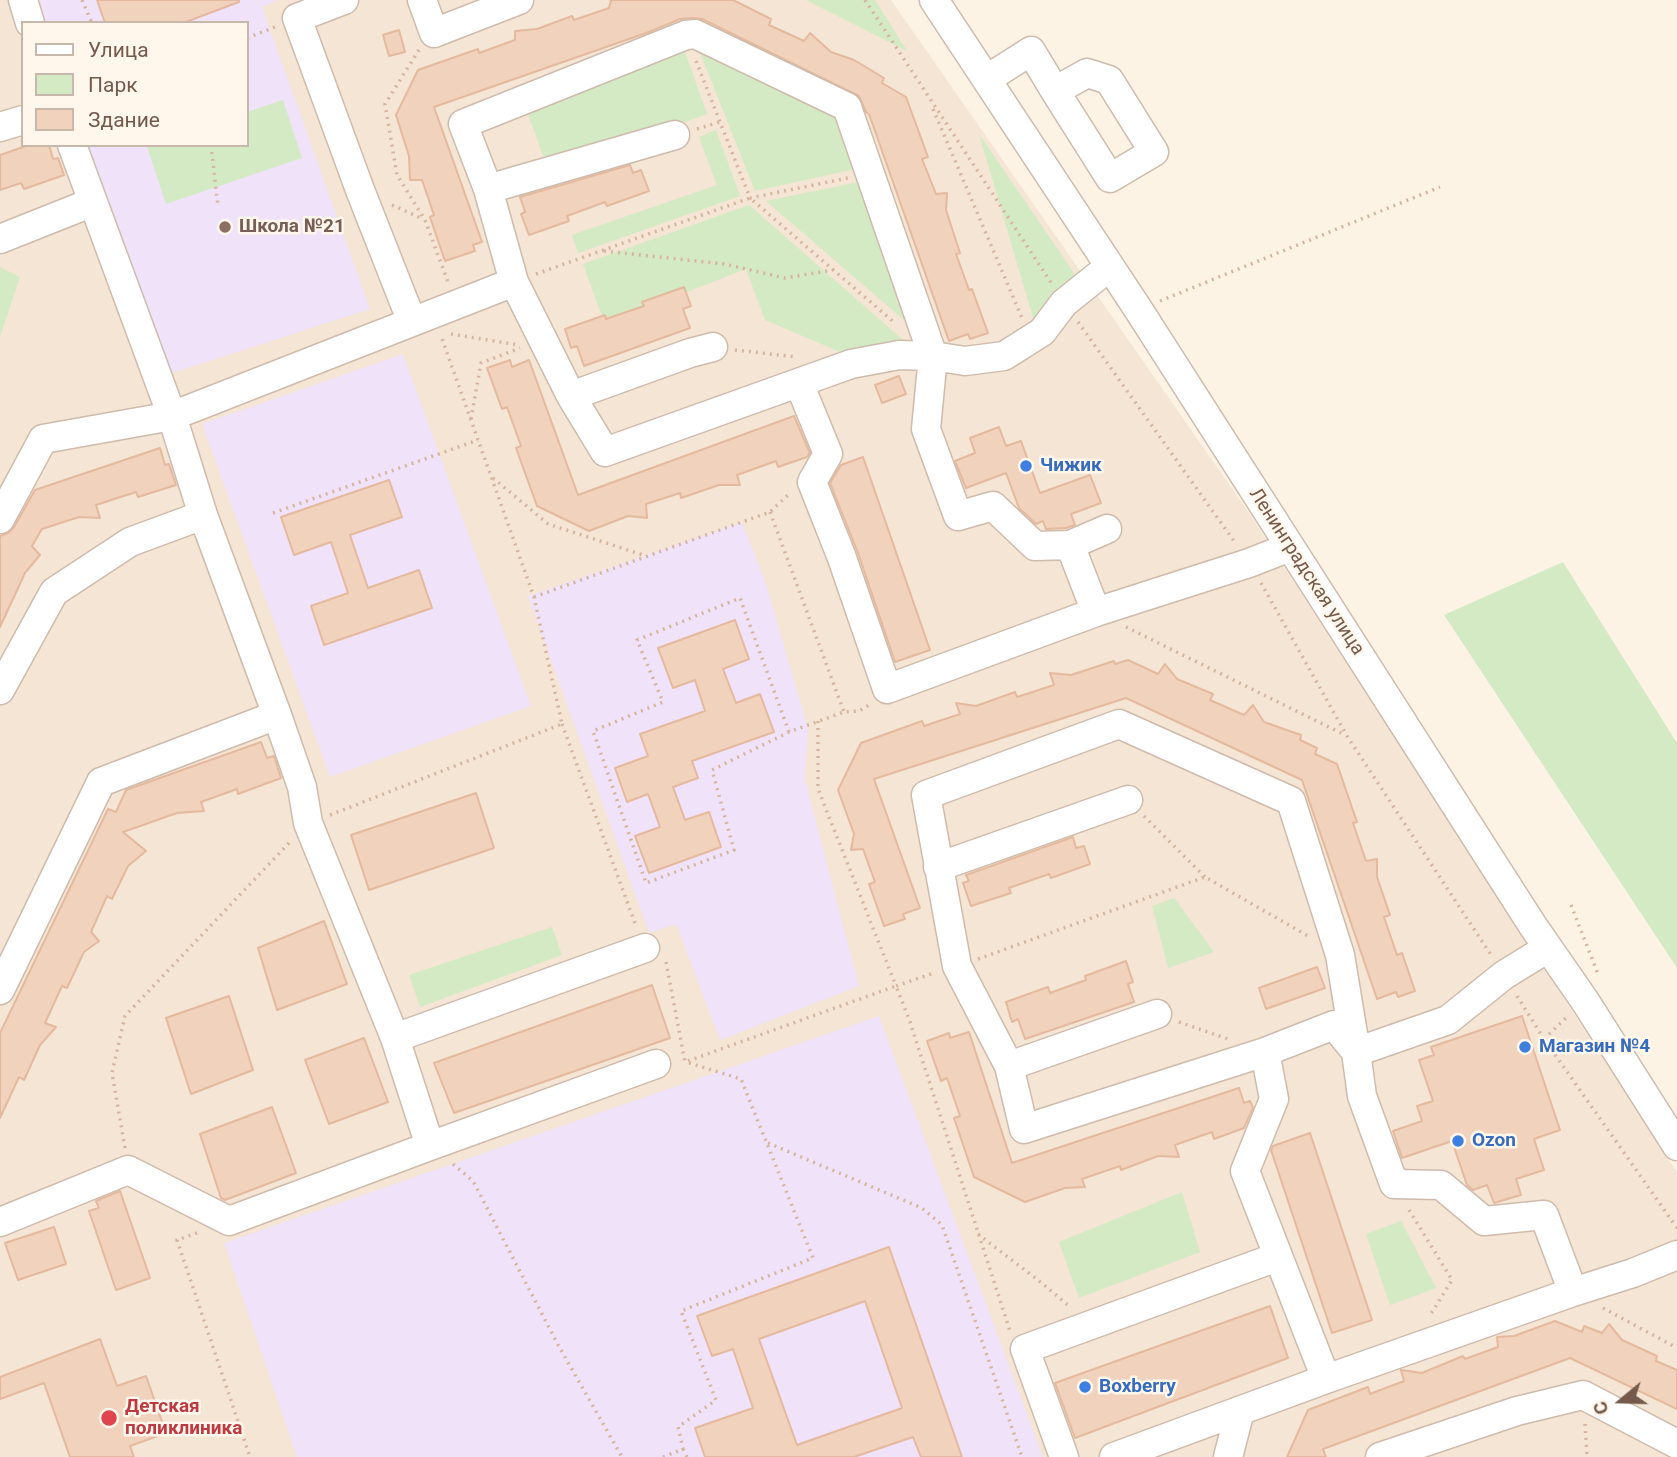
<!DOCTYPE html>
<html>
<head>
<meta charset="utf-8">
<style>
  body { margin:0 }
  #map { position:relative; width:1677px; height:1457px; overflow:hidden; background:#fcf3e5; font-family:Roboto,sans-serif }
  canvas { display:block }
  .legend { position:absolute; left:21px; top:21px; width:228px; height:126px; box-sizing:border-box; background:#fff7ec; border:2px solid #c8b8ac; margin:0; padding:9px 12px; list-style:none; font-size:21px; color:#755a4b }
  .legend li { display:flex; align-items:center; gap:14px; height:35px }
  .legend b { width:35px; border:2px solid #c8b8ac }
  .north { position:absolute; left:1586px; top:1366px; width:70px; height:70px; -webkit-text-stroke:5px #fff7ec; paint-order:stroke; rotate:251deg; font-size:19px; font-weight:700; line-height:28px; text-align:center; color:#755a4b }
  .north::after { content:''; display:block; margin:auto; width:24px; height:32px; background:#755a4b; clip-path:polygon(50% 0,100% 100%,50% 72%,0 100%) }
</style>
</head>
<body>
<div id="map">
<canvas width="1677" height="1457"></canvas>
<ul class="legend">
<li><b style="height:9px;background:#fff"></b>Улица</li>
<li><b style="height:19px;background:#d3eac4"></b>Парк</li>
<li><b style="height:19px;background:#f1d2bd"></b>Здание</li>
</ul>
<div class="north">С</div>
</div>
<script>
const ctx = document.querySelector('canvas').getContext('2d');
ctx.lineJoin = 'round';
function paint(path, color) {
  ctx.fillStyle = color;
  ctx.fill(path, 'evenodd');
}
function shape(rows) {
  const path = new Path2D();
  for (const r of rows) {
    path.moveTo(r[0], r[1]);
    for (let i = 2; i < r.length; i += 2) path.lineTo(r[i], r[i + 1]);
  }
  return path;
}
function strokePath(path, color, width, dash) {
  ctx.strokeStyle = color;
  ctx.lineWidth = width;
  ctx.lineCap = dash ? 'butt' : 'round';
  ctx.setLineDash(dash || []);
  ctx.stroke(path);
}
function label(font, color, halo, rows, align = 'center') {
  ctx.font = font + ' Roboto,sans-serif';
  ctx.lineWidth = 5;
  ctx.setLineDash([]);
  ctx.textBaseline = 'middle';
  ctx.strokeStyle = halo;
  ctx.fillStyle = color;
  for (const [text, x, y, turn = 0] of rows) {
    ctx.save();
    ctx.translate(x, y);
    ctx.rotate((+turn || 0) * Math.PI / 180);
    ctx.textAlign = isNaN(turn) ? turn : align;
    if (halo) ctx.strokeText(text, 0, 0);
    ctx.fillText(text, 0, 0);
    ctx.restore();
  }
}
const residential = shape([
  [0,0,891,0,1249,513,1677,1172,1677,1457,0,1457],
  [23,23,247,23,247,145,23,145]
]);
const education = shape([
  [30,0,277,0,262,7,370,309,160,377,80,145,247,145,247,23,37,23],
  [403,354,531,706,330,777,202,424],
  [742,522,766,584,808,728,805,780,859,986,720,1040,676,924,649,933,528,596],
  [879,1016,1043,1457,297,1457,224,1243]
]);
const green = shape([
  [806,0,875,0,907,51],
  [695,40,841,114,860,168,755,191],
  [683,46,707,114,549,172,525,106],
  [283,100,302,158,166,204,147,146,247,145,247,112],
  [716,130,740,196,578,253,572,235,717,185,699,137],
  [979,134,1076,276,1036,328],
  [863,181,918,332,766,201],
  [749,205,903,340,852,357,765,320,746,269,605,324,583,264],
  [0,267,20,277,0,337],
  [1563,562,1677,743,1677,968,1444,615],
  [1174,898,1214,952,1168,968,1152,906],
  [552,927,562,955,420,1007,409,975],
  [1182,1192,1200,1252,1079,1298,1059,1242],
  [1401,1221,1436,1288,1390,1305,1366,1234]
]);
const building = shape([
  [97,0,239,0,239,2,183,23,105,23,97,0],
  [611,0,733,0,771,19,769,25,804,41,810,33,831,52,854,60,884,78,882,83,906,97,928,157,922,159,936,194,947,193,946,210,960,253,956,254,969,290,972,289,988,333,970,339,968,334,949,341,869,114,866,112,859,96,702,19,694,18,680,19,649,32,434,107,482,242,473,245,475,251,445,261,430,217,434,215,422,180,410,180,409,156,396,115,418,70,478,49,479,53,515,40,515,31,537,29,572,16,574,20,609,8,611,0],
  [399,30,405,52,389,56,383,35,399,30],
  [29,145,49,145,53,159,58,158,64,175,24,189,21,183,0,190,0,155,29,145],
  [630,165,633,173,641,170,649,191,607,206,605,202,567,216,569,221,529,235,521,214,525,212,520,197,630,165],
  [684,287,691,306,683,309,690,328,584,366,577,346,571,348,565,329,605,315,606,319,644,306,642,302,684,287],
  [510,360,512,367,529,360,578,495,794,416,810,453,807,457,778,467,776,461,737,475,740,485,719,485,681,498,680,493,646,504,647,518,628,516,589,531,537,506,516,448,521,446,507,407,502,409,487,368,510,360],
  [899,376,906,394,882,403,875,385,899,376],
  [999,427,1006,446,1021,441,1040,493,1090,475,1101,503,1071,514,1075,525,1066,528,1046,529,1043,521,1036,524,1019,508,1006,473,966,488,955,461,975,453,970,438,999,427],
  [160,448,165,465,169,464,176,485,138,497,136,492,96,505,100,518,79,517,42,529,32,546,40,555,25,573,0,627,0,536,8,533,14,527,35,490,160,448],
  [863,457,930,650,895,662,858,553,830,483,841,465,863,457],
  [389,480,402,517,350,535,368,588,419,570,432,608,324,645,311,606,348,593,331,542,294,555,281,517,389,480],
  [735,620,749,659,723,669,736,703,760,694,774,732,692,761,698,778,673,787,685,820,709,812,721,847,649,873,635,836,660,827,648,794,627,802,615,768,648,756,640,734,705,711,695,680,673,688,658,648,735,620],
  [1128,660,1158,674,1165,664,1177,679,1213,694,1210,700,1244,715,1253,705,1264,722,1301,735,1300,740,1317,748,1315,754,1337,764,1357,822,1353,823,1366,861,1377,859,1377,877,1390,915,1384,917,1397,955,1402,953,1415,991,1398,997,1396,992,1377,999,1302,780,1126,698,874,779,920,908,903,914,905,919,884,926,869,884,875,882,863,849,851,850,854,834,838,790,861,743,922,721,924,726,960,714,956,703,976,706,1015,692,1017,697,1054,685,1050,673,1071,675,1114,661,1115,664,1128,660],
  [261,742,267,758,274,756,281,778,238,794,237,789,201,802,204,811,177,813,123,832,146,851,128,866,112,899,107,896,91,932,99,941,84,952,67,988,62,986,45,1023,56,1027,40,1045,24,1080,19,1077,0,1118,0,1033,108,809,116,812,126,790,261,742],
  [476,793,494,848,369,890,351,835,476,793],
  [1073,837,1076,848,1084,846,1090,864,1051,878,1049,874,1009,888,1011,893,971,906,963,883,969,881,966,875,1073,837],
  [324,921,347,984,277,1010,258,948,324,921],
  [1126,961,1133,982,1128,984,1134,1002,1025,1039,1018,1019,1012,1022,1006,1002,1048,987,1050,993,1086,980,1085,976,1126,961],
  [1317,967,1325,988,1266,1009,1259,988,1317,967],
  [652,985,670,1038,454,1113,434,1063,652,985],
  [229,996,253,1070,191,1094,166,1018,229,996],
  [1522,1016,1560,1130,1534,1139,1544,1170,1516,1179,1521,1195,1494,1203,1487,1185,1473,1190,1467,1185,1452,1141,1402,1158,1393,1131,1422,1121,1417,1106,1433,1101,1419,1060,1434,1055,1431,1047,1522,1016],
  [969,1032,1012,1163,1239,1088,1244,1103,1250,1101,1253,1108,1244,1128,1214,1139,1212,1132,1175,1145,1179,1157,1158,1156,1121,1170,1120,1166,1082,1179,1085,1187,1065,1188,1025,1202,974,1177,954,1118,960,1116,947,1078,941,1081,927,1041,949,1033,950,1038,969,1032],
  [364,1038,388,1102,329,1124,305,1060,364,1038],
  [272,1107,296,1173,225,1200,221,1198,200,1134,272,1107],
  [1310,1133,1372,1320,1332,1333,1271,1150,1273,1146,1310,1133],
  [120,1191,150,1278,116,1290,89,1211,99,1208,96,1201,120,1191],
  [54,1227,66,1264,18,1280,5,1243,54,1227],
  [889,1247,962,1457,921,1457,913,1437,854,1457,705,1457,695,1428,753,1408,733,1349,712,1356,697,1316,889,1247],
  [865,1301,902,1408,797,1445,759,1339,865,1301],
  [1270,1306,1288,1358,1075,1438,1055,1383,1270,1306],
  [1555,1321,1582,1332,1584,1326,1602,1333,1609,1324,1622,1340,1657,1356,1656,1361,1677,1370,1677,1409,1570,1358,1323,1449,1326,1457,1287,1457,1308,1410,1368,1387,1370,1394,1404,1381,1401,1370,1422,1373,1463,1356,1465,1359,1498,1347,1497,1337,1514,1336,1555,1321],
  [100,1339,117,1386,146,1376,166,1433,130,1446,134,1457,70,1457,44,1383,0,1399,0,1377,100,1339]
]);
const path = shape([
  [82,0,92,23],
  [865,0,1052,284],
  [247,38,275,27],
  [419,50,385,104,397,175,425,220,448,282],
  [696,61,750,198,848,178],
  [933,109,1022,318],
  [697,129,720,122],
  [211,145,218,207],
  [392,205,423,219],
  [604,251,724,264,785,278,833,270],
  [536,274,750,198,896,324],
  [1160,301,1440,187],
  [1078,322,1234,541],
  [451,334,519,345],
  [735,350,797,357],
  [471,419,481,363,520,348],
  [493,478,548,524,646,556],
  [770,512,844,712],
  [273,513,478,440],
  [1261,583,1347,736,1491,955],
  [534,597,770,512,790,493],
  [1126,627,1345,735],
  [818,721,818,789,896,986,934,973],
  [562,724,636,926],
  [789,732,740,598,637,640,663,702,593,731,646,883,734,850,712,770,789,732,844,712,859,711,869,705],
  [330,815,562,724,534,597,441,336],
  [1144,816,1205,877],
  [1571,905,1598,974],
  [978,959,1205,877,1308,936],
  [666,962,685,1062,896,986,909,1019,1010,1331],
  [1517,996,1544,1039,1677,1228],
  [1179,1022,1228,1039],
  [1544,1039,1568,1016],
  [768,1143,922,1208,942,1225,1022,1457],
  [125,1148,112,1073,125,1016,290,842],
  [453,1164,473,1181,557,1343,622,1457],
  [1409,1210,1452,1280,1429,1317],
  [197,1233,177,1240,250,1457],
  [978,1234,1043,1284,1070,1307],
  [1603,1308,1677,1348],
  [1585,1424,1587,1457],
  [683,1449,687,1457],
  [663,1457,683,1449,678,1427,716,1400,681,1311,813,1258,741,1079,686,1062]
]);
const minor = shape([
  [23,0,30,23],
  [344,0,297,18,360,190,412,322,514,282],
  [422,0,434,33,519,0],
  [934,0,1138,309,1533,926,1585,1001,1677,1146],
  [987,79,1031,51,1055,91,1110,178,1154,152,1109,80,1087,73,1055,91],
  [0,127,23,120],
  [72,145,172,416,203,515,277,715,302,787,308,823,395,1038,645,948],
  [488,189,675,135],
  [0,239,93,202],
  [713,347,690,353,571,396,605,452,851,364,899,355,933,356,965,361,1004,356,1042,332,1064,303,1109,267],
  [799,383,828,454,812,482,842,558,887,689,1096,612],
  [571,396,514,282,488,189,463,124,686,35,695,34,847,107,933,356,926,429,958,516,993,506,1035,546,1070,545,1096,612,1249,563,1290,547],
  [0,519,43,439,172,416,412,322],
  [1070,545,1107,529],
  [0,690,54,592,130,542,203,515],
  [938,867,1128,800],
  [1548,948,1504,975,1448,1020,1356,1052,1340,955,1291,801,1119,724,926,795,957,966,1009,1066,1024,1129,1265,1052,1334,1025,1356,1052,1362,1096,1394,1184,1441,1185,1484,1221,1544,1215,1573,1292],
  [0,990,101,782,277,715],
  [395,1038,430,1146],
  [1265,1052,1274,1099,1245,1171,1326,1379,1573,1292,1633,1273,1677,1255],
  [1009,1066,1157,1014],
  [0,1222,128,1170,229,1221,430,1146,656,1064],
  [1064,1457,1025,1349,1277,1257],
  [1114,1457,1326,1379],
  [1228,1457,1240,1411],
  [1380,1457,1517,1411,1583,1395,1677,1444]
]);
const markers = [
  [225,227,7,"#8d6e63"],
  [1026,466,7,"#3f7fe0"],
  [1525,1047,7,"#3f7fe0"],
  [1458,1141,7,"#3f7fe0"],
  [1085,1387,7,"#3f7fe0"],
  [109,1418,9,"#e0444e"]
];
const educationNames = [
  ["Школа №21",239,227]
];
const shopNames = [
  ["Чижик",1040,466],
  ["Магазин №4",1539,1047],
  ["Ozon",1472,1141],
  ["Boxberry",1099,1387]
];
const streetNames = [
  ["Ленинградская улица",1306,572,57]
];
const healthNames = [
  ["Детская",125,1407],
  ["поликлиника",125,1429]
];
paint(residential, '#f4e5d4');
paint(education, '#f0e2f8');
paint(green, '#d3eac4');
paint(building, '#f1d2bd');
strokePath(building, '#e4b99e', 2);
strokePath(minor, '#cebbac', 31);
strokePath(path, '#d6b5a0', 3.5, [2, 5]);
strokePath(minor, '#fff', 28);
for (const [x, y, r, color] of markers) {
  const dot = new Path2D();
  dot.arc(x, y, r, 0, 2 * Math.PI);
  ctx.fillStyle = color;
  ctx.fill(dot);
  strokePath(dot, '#fff7ec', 2.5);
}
label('bold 19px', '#785e54', '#fff7ec', educationNames, 'left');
label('bold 19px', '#366cbe', '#fff7ec', shopNames, 'left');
label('19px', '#755a4b', '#fff7ec', streetNames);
label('bold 19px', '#be3a42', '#fff7ec', healthNames, 'left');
</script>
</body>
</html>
